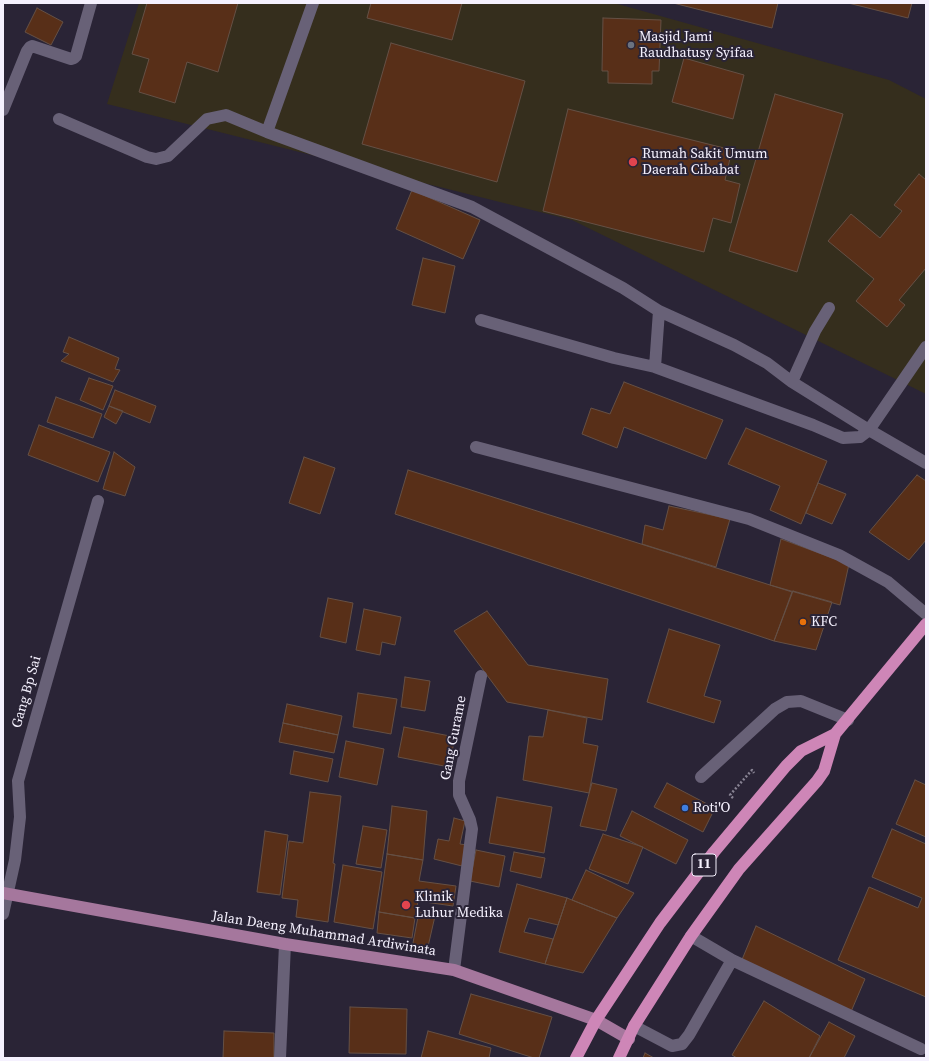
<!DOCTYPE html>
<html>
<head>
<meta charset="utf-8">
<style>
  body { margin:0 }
  #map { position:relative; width:929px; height:1061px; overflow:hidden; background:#2a2436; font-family:"Source Serif 4",serif }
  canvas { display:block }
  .frame { position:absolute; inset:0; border:4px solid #f5f1fe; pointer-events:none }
</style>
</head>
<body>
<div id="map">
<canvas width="929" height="1061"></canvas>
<div class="frame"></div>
</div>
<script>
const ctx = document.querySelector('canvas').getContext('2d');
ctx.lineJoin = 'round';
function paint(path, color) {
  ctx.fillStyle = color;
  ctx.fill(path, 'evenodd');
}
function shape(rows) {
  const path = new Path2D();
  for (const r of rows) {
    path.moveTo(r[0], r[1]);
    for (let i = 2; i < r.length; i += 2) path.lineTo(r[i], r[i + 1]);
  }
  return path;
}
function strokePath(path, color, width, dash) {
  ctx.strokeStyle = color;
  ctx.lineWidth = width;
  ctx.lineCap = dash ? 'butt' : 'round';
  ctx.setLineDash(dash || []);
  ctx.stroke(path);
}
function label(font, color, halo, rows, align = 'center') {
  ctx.font = font + ' "Source Serif 4",serif';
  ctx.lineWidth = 4;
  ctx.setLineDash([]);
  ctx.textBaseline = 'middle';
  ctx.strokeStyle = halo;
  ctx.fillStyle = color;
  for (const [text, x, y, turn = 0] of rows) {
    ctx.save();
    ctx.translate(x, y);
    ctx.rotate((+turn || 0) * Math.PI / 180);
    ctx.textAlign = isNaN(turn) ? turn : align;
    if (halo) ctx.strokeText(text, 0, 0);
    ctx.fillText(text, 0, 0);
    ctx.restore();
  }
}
const medical = shape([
  [139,3,614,3,889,80,926,99,926,394,572,220,107,104]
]);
const building = shape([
  [147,3,238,3,218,72,187,62,175,103,139,92,149,59,132,54,147,3],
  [371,3,462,3,452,40,367,18,371,3],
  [673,3,778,3,772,28,673,3],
  [848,3,912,3,908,18,848,3],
  [37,8,63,22,51,45,25,32,37,8],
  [603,18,661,20,659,71,652,71,652,84,608,83,608,71,602,71,603,18],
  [391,43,525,81,497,182,362,144,391,43],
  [684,58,744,75,733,119,672,102,684,58],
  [775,94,843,114,797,272,729,251,775,94],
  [568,109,732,150,725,180,740,184,731,223,713,218,704,252,543,211,568,109],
  [919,174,926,180,926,268,899,300,905,305,887,327,856,301,874,279,828,241,851,214,880,238,902,211,894,205,919,174],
  [412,190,480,220,463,259,396,229,412,190],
  [423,258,455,266,445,313,412,305,423,258],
  [69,337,119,358,115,369,120,370,113,382,61,361,69,354,63,352,69,337],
  [89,378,113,386,103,410,80,400,89,378],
  [624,382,723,420,706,459,624,427,617,448,582,434,591,408,610,414,624,382],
  [115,390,156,406,150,423,109,406,115,390],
  [56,397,102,414,93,438,47,422,56,397],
  [109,406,123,411,116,424,104,417,109,406],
  [39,425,110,452,98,482,28,455,39,425],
  [746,428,827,461,801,524,770,510,780,486,728,464,746,428],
  [114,452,135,467,125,496,103,489,114,452],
  [304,457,335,468,320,514,289,503,304,457],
  [408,470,792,592,774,641,395,514,408,470],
  [917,475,926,481,926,540,909,560,869,532,917,475],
  [818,483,846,494,832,524,806,513,818,483],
  [669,506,730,519,716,567,642,544,645,525,663,530,669,506],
  [781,539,849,564,840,605,770,585,781,539],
  [793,591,832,602,816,650,774,641,793,591],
  [328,598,353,603,346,643,320,637,328,598],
  [364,609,401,617,395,645,382,642,380,655,356,650,364,609],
  [487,611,528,665,608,679,602,720,507,702,454,631,487,611],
  [669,629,720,645,704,696,721,701,714,723,647,702,669,629],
  [405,677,430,681,425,711,401,707,405,677],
  [358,693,397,699,391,734,353,727,358,693],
  [287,704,342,716,338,735,283,723,287,704],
  [548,710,587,718,583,743,598,746,589,793,523,780,529,736,543,737,548,710],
  [283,723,338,735,334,753,279,742,283,723],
  [404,727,455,737,449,767,398,757,404,727],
  [346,741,384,749,377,785,339,777,346,741],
  [294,751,333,759,328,782,290,774,294,751],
  [915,780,926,785,926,837,896,824,915,780],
  [592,783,617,789,606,831,580,826,592,783],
  [667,783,715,808,703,832,654,807,667,783],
  [310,792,341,796,333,863,335,864,328,922,296,917,298,900,282,898,289,841,303,843,310,792],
  [497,797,552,807,544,853,489,843,497,797],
  [392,806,427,811,423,860,387,854,392,806],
  [632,811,688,840,676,864,620,836,632,811],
  [454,818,465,821,460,844,467,845,462,866,434,859,438,839,449,841,454,818],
  [363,826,387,830,381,868,356,864,363,826],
  [892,829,926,844,926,997,838,960,869,887,918,908,922,898,872,877,892,829],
  [265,831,288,835,280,895,257,892,265,831],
  [603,834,643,847,628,884,589,869,603,834],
  [476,850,505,856,499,887,470,881,476,850],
  [514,852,545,858,541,878,510,871,514,852],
  [387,854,423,860,419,881,456,886,453,906,418,901,415,918,379,912,387,854],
  [343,865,382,872,373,929,334,922,343,865],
  [586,870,634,893,617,918,572,900,586,870],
  [517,884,567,898,558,925,529,918,524,932,553,939,545,964,499,952,517,884],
  [567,898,617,918,583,973,545,964,567,898],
  [379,912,415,918,412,938,377,933,379,912],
  [419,912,435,916,427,951,412,948,419,912],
  [756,926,865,979,850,1014,741,962,756,926],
  [471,994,552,1017,539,1058,534,1058,459,1034,471,994],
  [764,1001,820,1036,809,1058,737,1058,732,1055,764,1001],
  [350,1007,407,1009,406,1054,349,1053,350,1007],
  [829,1022,855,1036,844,1058,809,1058,829,1022],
  [224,1031,274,1033,274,1058,223,1058,224,1031],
  [428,1031,491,1048,489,1058,421,1058,428,1031],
  [645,1053,654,1058,643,1058,645,1053]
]);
const path = shape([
  [733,798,730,795,752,770,754,773]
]);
const minor = shape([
  [3,110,27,51,30,47,32,46,71,59,74,58,76,56,91,3],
  [59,119,147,157,156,159,168,156,207,119,226,115,267,132,472,207,623,288,659,311,734,345,767,363,792,382,869,430,926,463],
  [267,132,313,3],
  [481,320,614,358,655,367,813,425,843,438,860,437,869,430,926,347],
  [655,367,659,311],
  [792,382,815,331,829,308],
  [476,447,749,519,839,555,888,582,926,614],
  [701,777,775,709,787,702,801,701,848,720],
  [3,914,15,860,20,817,18,781,98,501],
  [691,936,732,960,921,1049],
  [454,970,472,829,470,820,459,795,459,781,481,676],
  [634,1026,672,1046,682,1044,689,1035,732,960],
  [280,1058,285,944]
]);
const major = shape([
  [3,893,285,944,454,970,596,1020,629,1039]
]);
const highway = shape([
  [576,1058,596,1020,660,923,714,852,786,766,801,751,835,734,926,624],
  [619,1058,634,1026,691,936,739,869,817,781,824,771,835,734]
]);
const markers = [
  [631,45,4,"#6b7280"],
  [633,162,5,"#e0444e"],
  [803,622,4,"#e8710a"],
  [685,808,4,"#3f7fe0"],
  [406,905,5,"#e0444e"]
];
const shields = [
  [704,865,24]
];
const shieldNames = [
  ["11",704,865]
];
const poiNames = [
  ["Masjid Jami",639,37],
  ["Raudhatusy Syifaa",639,53],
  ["Rumah Sakit Umum",642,154],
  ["Daerah Cibabat",642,170],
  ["KFC",811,622],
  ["Roti'O",693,808],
  ["Klinik",415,897],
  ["Luhur Medika",415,913]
];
const streetNames = [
  ["Gang Bp Sai",27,692,-74],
  ["Gang Gurame",454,738,-79],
  ["Jalan Daeng Muhammad Ardiwinata",324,934,9]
];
paint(medical, '#352e1d');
paint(building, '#582f18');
strokePath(building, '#655045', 1);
strokePath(path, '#888393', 2.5, [2, 2]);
strokePath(minor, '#686177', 12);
strokePath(major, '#a5779d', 12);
strokePath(highway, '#ce86b7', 12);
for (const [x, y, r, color] of markers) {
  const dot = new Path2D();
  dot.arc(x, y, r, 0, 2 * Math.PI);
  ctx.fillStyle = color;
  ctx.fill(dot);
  strokePath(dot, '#2a2436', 1.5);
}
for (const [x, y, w] of shields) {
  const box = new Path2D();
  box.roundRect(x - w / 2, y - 11, w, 22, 3);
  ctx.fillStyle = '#2a2436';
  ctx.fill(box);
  strokePath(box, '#f5f1fe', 1);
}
label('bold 13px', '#f5f1fe', null, shieldNames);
label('14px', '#f5f1fe', '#2a2436', poiNames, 'left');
label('14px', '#f5f1fe', '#2a2436', streetNames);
</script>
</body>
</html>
